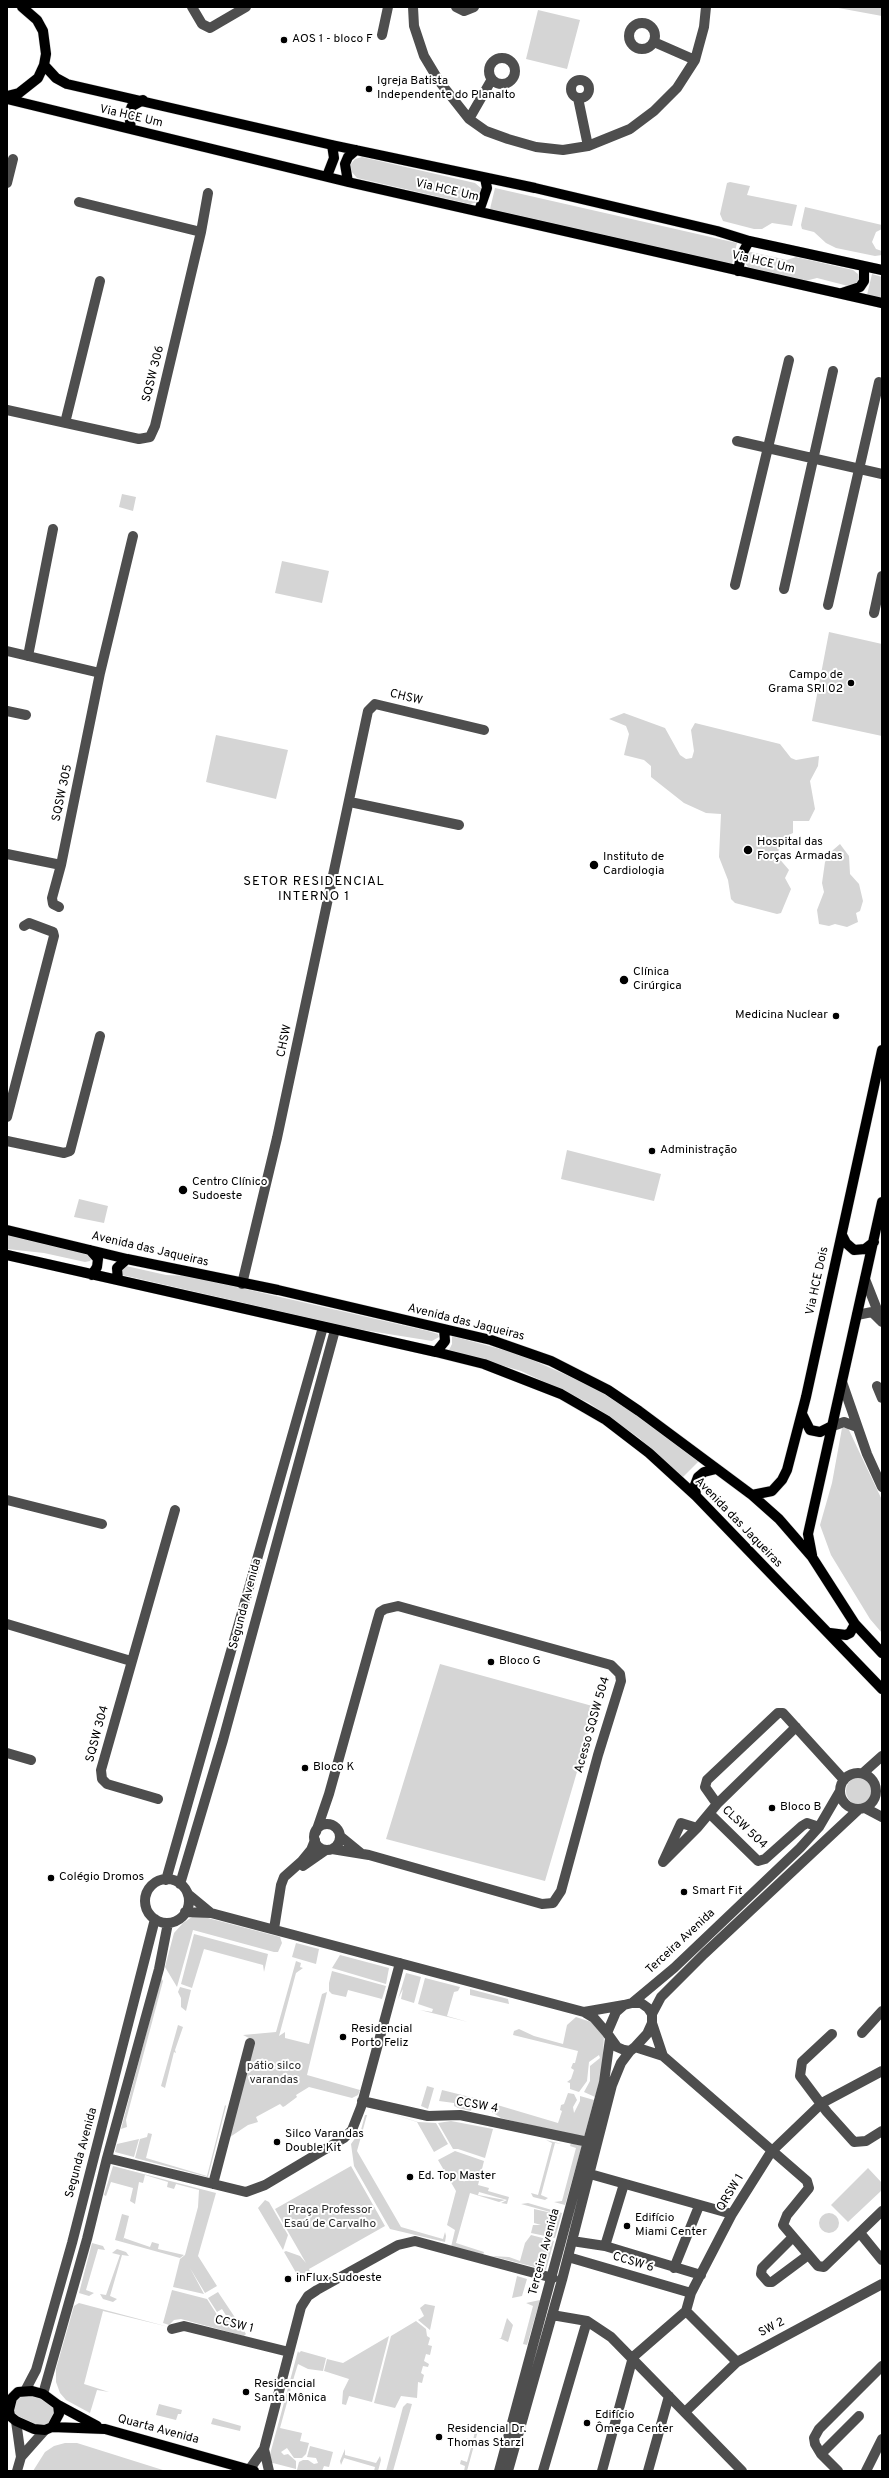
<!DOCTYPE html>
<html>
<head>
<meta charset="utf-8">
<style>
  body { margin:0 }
  #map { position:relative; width:889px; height:2478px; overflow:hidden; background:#fff; font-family:Overpass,sans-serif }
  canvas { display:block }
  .frame { position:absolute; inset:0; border:8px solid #000; pointer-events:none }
</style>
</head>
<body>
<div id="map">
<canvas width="889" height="2478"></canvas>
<div class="frame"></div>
</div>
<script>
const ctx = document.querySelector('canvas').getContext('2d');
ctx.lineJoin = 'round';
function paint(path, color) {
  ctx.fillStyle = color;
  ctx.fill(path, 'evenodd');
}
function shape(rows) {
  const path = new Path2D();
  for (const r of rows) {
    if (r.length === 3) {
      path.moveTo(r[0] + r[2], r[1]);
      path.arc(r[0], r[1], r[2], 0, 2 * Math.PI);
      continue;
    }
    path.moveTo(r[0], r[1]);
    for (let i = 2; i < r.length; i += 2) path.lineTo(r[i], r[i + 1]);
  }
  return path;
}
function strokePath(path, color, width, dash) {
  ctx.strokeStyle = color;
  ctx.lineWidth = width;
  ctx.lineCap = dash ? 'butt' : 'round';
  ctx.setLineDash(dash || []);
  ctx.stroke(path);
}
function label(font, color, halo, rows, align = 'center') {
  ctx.font = font + ' Overpass,sans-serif';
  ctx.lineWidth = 4;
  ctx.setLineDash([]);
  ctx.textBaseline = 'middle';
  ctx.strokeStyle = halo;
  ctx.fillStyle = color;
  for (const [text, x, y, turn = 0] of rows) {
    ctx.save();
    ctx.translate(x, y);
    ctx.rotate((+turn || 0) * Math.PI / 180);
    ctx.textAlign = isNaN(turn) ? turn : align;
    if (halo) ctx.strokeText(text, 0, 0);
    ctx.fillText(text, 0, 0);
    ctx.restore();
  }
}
const green = shape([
  [833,7,882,7,882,16],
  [538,10,580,20,567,69,526,59],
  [362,157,475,183,482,189,479,202,470,204,357,178,351,171,351,164,355,159],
  [730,182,750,186,747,195,797,205,792,226,772,223,762,229,754,229,723,221,720,214,727,183],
  [495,188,737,243,732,264,490,209],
  [805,207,882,225,882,229,876,232,872,242,876,249,882,251,882,255,875,256,836,248,826,243,814,232,802,229,801,225],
  [751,252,787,260,796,257,853,270,858,274,860,280,852,287,817,278,805,281,762,271,748,267,745,263,746,254],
  [872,274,882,277,882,299,867,295],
  [122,494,136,497,133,511,119,507],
  [282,561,329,571,322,603,275,593],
  [829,632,882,644,882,736,812,721],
  [624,713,665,728,680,755,686,759,692,758,694,751,691,730,695,723,780,744,791,758,796,760,819,756,818,766,810,781,815,809,809,821,793,821,793,833,782,838,777,856,789,870,785,878,791,889,781,913,777,914,735,903,731,899,728,880,719,857,721,814,706,813,684,803,651,777,651,766,644,760,624,755,629,734,626,726,609,719],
  [216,735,288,750,276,799,206,782],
  [840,844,849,856,850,874,859,884,863,901,860,911,856,913,858,922,847,927,835,924,829,926,819,924,817,910,824,892,822,883,825,862,833,850],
  [567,1150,661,1174,654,1201,561,1179],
  [79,1199,108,1206,104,1223,74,1217],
  [7,1234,90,1253,92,1258,90,1261,85,1262,44,1253,7,1249],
  [126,1266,166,1275,189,1276,428,1331,438,1334,439,1337,432,1341,357,1329,122,1275,120,1268],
  [452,1336,519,1354,589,1385,628,1408,699,1461,682,1478,639,1438,589,1403,521,1371,449,1350,452,1344],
  [842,1428,848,1428,882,1500,882,1633,870,1619,831,1555,820,1525,832,1483],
  [440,1664,596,1707,545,1881,386,1839],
  [860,1791,14],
  [192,1917,204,1917,280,1937,282,1943,278,1952,274,1952,193,1930,177,1987,165,1967,174,1933,183,1923],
  [194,1934,268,1954,264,1972,263,1965,204,1949,192,1988,181,1984],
  [296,1943,319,1949,316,1964,292,1957],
  [340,1955,389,1968,386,1984,332,1968],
  [296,1961,301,1963,300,1967,303,1968,296,1973,279,2036,285,2032,285,2038,309,2044,322,1994,327,1992,307,2075,360,2090,358,2095,352,2098,309,2087,296,2095,297,2097,285,2106,283,2107,280,2104,256,2117,258,2122,248,2125,230,2137,253,2040,243,2035,276,2032],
  [332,1971,386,1986,382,1999,348,1990,346,1997,332,1994,329,1991,329,1983],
  [406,1973,421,1977,414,2003,401,1999,403,1989,398,1999],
  [161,1978,163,1981,126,2120,127,2127,121,2129],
  [425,1978,460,1987,458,1991,454,1992,447,2016,468,2022,420,2010,432,2012,433,2009,418,2004],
  [180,1987,191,1990,186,2011,181,2007,181,1998,178,1992],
  [470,1989,508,1999,509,2004,470,1995],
  [576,2017,591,2022,604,2036,602,2071,595,2097,584,2092,590,2081,590,2066,600,2058,599,2055,589,2062,587,2081,579,2092,570,2089,570,2083,567,2082,571,2079,574,2070,571,2068,573,2063,575,2063,578,2051,513,2035,514,2031,519,2029,534,2036,563,2044,567,2025],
  [178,2025,183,2027,175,2050,176,2053,174,2052,165,2088,161,2086],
  [427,2086,434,2088,428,2109,421,2106],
  [442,2090,474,2098,471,2111,458,2108,454,2106,454,2103,439,2101],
  [568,2093,574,2094,577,2100,573,2107,574,2113,580,2101,580,2096,594,2100,584,2137,517,2122,501,2118,492,2112,494,2104,558,2123,562,2111,560,2110,561,2105,564,2104],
  [225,2105,226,2106,208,2177,135,2158,140,2139,147,2137,148,2133,152,2134,146,2158,207,2176],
  [383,2111,418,2122,436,2123,448,2144,434,2152,417,2122],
  [365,2115,367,2115,357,2151,401,2227,443,2239,445,2232,446,2236,445,2242,390,2229,354,2166,351,2144,361,2130],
  [451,2121,493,2129,485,2158,458,2149,453,2149,438,2123],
  [139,2139,134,2157,115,2152,117,2144],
  [546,2140,562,2144,555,2143,541,2195,548,2198,545,2200,533,2197,531,2193,538,2195,552,2143],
  [571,2143,582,2146,565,2205,554,2202,562,2201,576,2148,570,2146],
  [455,2151,484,2161,478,2185,489,2188,488,2191,509,2197,507,2204,501,2203,507,2200,479,2192,478,2195,505,2200,499,2202,470,2193,456,2243,484,2252,483,2255,451,2247,455,2230,447,2225,456,2191,438,2160],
  [113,2166,216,2193,198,2256,217,2286,205,2293,190,2268,204,2294,173,2287,180,2259,185,2255,198,2207,199,2190,176,2184,174,2189,167,2187,168,2182,145,2175,143,2183,139,2182,135,2204,130,2201,133,2188,111,2182,106,2196,104,2195],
  [351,2166,385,2226,309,2269,311,2274,308,2283,302,2283,284,2252,286,2251,300,2256,306,2263,275,2209],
  [868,2168,882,2183,882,2190,848,2222,831,2205],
  [265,2200,269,2202,288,2235,283,2250,258,2208],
  [528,2203,562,2213,555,2238,531,2233,533,2225,541,2225,534,2223,534,2209,561,2215,521,2204],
  [829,2223,10],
  [122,2214,129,2216,123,2241,124,2238,150,2247,152,2242,159,2244,158,2249,184,2255,180,2258,115,2240],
  [531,2235,554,2241,546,2270,492,2256,509,2257,520,2261,525,2243],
  [92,2243,103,2246,105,2250,98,2249,86,2290,94,2293,89,2296,79,2293],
  [117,2249,126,2252,129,2256,122,2255,110,2296,117,2299,113,2302,103,2299,100,2294,106,2295,120,2255,112,2253],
  [517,2276,527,2279,522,2296,512,2298],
  [172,2290,207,2299,221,2321,227,2317,222,2309,217,2312,208,2298,218,2292,246,2334,244,2336,181,2319,174,2320,169,2325,163,2323],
  [540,2300,527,2345,523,2344,533,2306,526,2303],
  [79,2303,169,2327,103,2311,84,2384,109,2392,97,2390,90,2413,66,2400,60,2393,56,2382,56,2369,74,2306],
  [425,2304,435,2306,430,2330,418,2320,424,2316,420,2308],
  [507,2318,513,2325,508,2342,499,2338,501,2338],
  [416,2321,426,2329,427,2336,430,2338,428,2345,432,2346,430,2355,426,2354,424,2361,429,2364,428,2367,423,2366,421,2373,424,2375,422,2383,418,2382,417,2398,401,2396,395,2408,374,2403,391,2336],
  [389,2336,372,2402,349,2396,346,2405,342,2404,343,2391,349,2379,324,2371,327,2359,343,2363],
  [298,2351,299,2353,301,2351,326,2358,323,2371,308,2369,298,2364,294,2377,280,2428,302,2433,300,2441,309,2443,306,2454,302,2458,294,2458,287,2448,281,2452,284,2455,288,2454,296,2461,296,2469,269,2462,269,2458],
  [36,2394,48,2399,56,2411,47,2425,28,2424,13,2414,13,2405,19,2397],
  [407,2403,412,2404,393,2471,386,2471,403,2407],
  [159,2404,182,2410,181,2414,178,2414,176,2420,156,2415],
  [213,2418,241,2426,240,2431,211,2424],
  [477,2423,479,2427,467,2471,464,2471,465,2466,460,2464,461,2460,467,2462,472,2444,466,2442,467,2438,473,2440],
  [65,2443,77,2443,166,2471,33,2471,45,2452,54,2446],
  [310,2446,333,2452,329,2467,324,2466,322,2471,297,2470,299,2462,303,2460,308,2460,314,2464,318,2463,316,2458,307,2457],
  [345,2449,345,2455,376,2463,380,2456,381,2460,378,2471,374,2471,375,2467,344,2458,341,2465,340,2461]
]);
const minor = shape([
  [192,7,202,24,210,28,246,7],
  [413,7,414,26,424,56,439,81,469,119,486,131,508,139,536,147,563,150,588,146,630,129,654,111,677,88,695,60,704,27,706,7],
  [456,7,464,11,474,7],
  [642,36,13],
  [382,35,388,7],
  [654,42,695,60],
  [502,71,13],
  [580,89,9],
  [578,98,588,146],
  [469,119,492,79],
  [7,183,13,159],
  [201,232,208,193],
  [7,410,139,439,150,437,155,426,201,232,79,202],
  [65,423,100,281],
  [737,441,882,474],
  [735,585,789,360],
  [784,589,833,371],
  [828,605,879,382],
  [874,613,882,576],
  [7,651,100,673],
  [28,656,53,529],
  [7,711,26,715],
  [350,802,459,825],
  [7,854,61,865,100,673,133,536],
  [59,907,53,904,52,898,61,865],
  [7,1117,54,936,53,932,29,923,24,926],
  [7,1141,64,1153,70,1151,100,1036],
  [865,1279,882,1322],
  [242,1284,277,1138,368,711,375,704,484,730],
  [857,1315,872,1312,881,1321],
  [842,1382,867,1454,882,1487],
  [877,1386,882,1398],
  [830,1427,844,1422,857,1427],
  [7,1500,102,1524],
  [7,1624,131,1661],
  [7,1753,31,1760],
  [858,1791,18],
  [863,1773,882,1756],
  [158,1799,107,1784,102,1779,101,1770,175,1510],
  [717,1804,705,1787,707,1780,778,1713,783,1713,844,1780],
  [865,1808,882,1817],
  [710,1814,758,1861,765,1859,802,1826,807,1823,819,1827],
  [327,1837,13],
  [697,1828,681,1823,663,1862,697,1828,717,1804,796,1727],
  [316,1832,329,1794,377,1622,380,1612,385,1609,398,1606,611,1665,620,1674,621,1681,598,1755,561,1891,553,1903,542,1904,369,1855,332,1849],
  [340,1836,362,1854],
  [303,1866,326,1850],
  [167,1901,22],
  [166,1880,323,1327],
  [180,1884,223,1740,335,1330],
  [188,1894,211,1913],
  [185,1912,211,1913,584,2012,594,2018,607,2033],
  [274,1929,281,1885,284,1877,302,1861,311,1850,315,1840],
  [632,2003,674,1968,800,1848,819,1827,840,1791],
  [632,2003,641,2003,648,2008,652,2014,652,2023,647,2034,635,2047,630,2051,624,2050,617,2047,607,2033,616,2012,624,2005,632,2003],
  [584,2012,624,2005],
  [652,2014,661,1997,704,1954,859,1809],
  [652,2023,663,2056],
  [862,2033,882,2011],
  [832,2034,802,2062,800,2076,827,2112,854,2142,866,2141,882,2131],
  [635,2047,663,2056,807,2181,809,2188,787,2215,783,2225,818,2266,824,2267,882,2211],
  [362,2101,428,2116,460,2115,588,2142],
  [107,2158,246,2192,265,2185,344,2138,352,2130,361,2107,400,1963],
  [590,2174,732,2214],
  [213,2184,250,2043],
  [860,2233,882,2260],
  [792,2238,762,2268,761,2274,768,2282,772,2282,807,2256],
  [572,2241,605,2246,701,2275],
  [605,2246,624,2184],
  [568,2257,691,2293],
  [674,2268,699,2206],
  [686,2311,737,2362],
  [552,2315,587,2321,611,2337,742,2471],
  [172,2329,184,2326,289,2352],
  [25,2391,36,2370,72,2243,155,1919],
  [43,2394,87,2239,107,2158,159,1969,168,1923],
  [685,2412,737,2362,882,2284],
  [16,2421,21,2457,17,2471],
  [264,2449,269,2471],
  [821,2454,859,2416],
  [21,2457,45,2430],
  [249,2470,264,2449,301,2307,308,2296,317,2290,398,2245,415,2241,553,2278],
  [499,2471,604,2082,610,2039],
  [508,2471,562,2280,612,2085,621,2063,630,2051],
  [543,2471,587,2321],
  [602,2471,633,2357,686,2311,691,2293,732,2214,771,2152,822,2103,882,2071],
  [648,2471,669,2396],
  [838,2471,821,2454,815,2444,814,2438,819,2429,882,2366],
  [866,2471,882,2439]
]);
const major = shape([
  [44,65,56,78,67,84,332,145,535,188,717,231,749,241,882,270],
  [7,96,19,93,38,78,44,65,46,54,43,31,37,20,22,7],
  [7,99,348,182,882,303],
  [131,129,129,113,132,106,143,100],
  [327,176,334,158,332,145],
  [348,182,345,164,348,157,356,150],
  [479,211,487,188,485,178],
  [738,271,741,256,749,241],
  [842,293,860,287,864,281,864,267],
  [7,1230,127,1259,278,1290,491,1340,551,1361,608,1390,639,1411,752,1495,779,1519,812,1557,855,1624,882,1653],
  [842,1235,846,1243,854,1250,865,1249,874,1242],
  [90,1250,98,1259,97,1267,92,1275],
  [7,1255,436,1352,484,1364,561,1394,606,1420,649,1453,696,1496,882,1689],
  [118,1280,117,1268,127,1259],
  [436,1352,445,1341,444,1329],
  [802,1414,810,1430,820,1432,830,1427],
  [752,1495,772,1491,782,1480,787,1470,806,1397,882,1050],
  [696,1496,695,1485,698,1477,704,1472,716,1469],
  [812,1555,808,1534,882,1202],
  [830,1633,846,1635,850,1633,855,1624],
  [32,2391,43,2394,58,2405,59,2414,52,2427,45,2430,34,2429,16,2421,10,2416,9,2410,12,2398,18,2392,32,2391],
  [58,2405,97,2426],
  [52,2427,105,2429,254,2471]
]);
const markers = [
  [284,40,4,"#000"],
  [369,89,4,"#000"],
  [851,683,4,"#000"],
  [748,850,5,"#000"],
  [594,865,5,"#000"],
  [624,980,5,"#000"],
  [836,1016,4,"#000"],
  [652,1151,4,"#000"],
  [183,1190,5,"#000"],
  [491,1662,4,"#000"],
  [305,1768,4,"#000"],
  [772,1808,4,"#000"],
  [51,1878,4,"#000"],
  [684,1892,4,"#000"],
  [343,2037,4,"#000"],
  [277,2142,4,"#000"],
  [410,2177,4,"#000"],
  [627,2226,4,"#000"],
  [288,2279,4,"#000"],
  [246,2392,4,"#000"],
  [587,2423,4,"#000"],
  [439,2437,4,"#000"]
];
const poiNames = [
  ["AOS 1 - bloco F",292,40],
  ["Igreja Batista",377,82],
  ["Independente do Planalto",377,96],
  ["Campo de",843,676,"right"],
  ["Grama SRI 02",843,690,"right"],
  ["Hospital das",757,843],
  ["Forças Armadas",757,857],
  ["Instituto de",603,858],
  ["Cardiologia",603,872],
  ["Clínica",633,973],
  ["Cirúrgica",633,987],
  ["Medicina Nuclear",828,1016,"right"],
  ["Administração",660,1151],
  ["Centro Clínico",192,1183],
  ["Sudoeste",192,1197],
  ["Bloco G",499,1662],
  ["Bloco K",313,1768],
  ["Bloco B",780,1808],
  ["Colégio Dromos",59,1878],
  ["Smart Fit",692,1892],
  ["Residencial",351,2030],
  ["Porto Feliz",351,2044],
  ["Silco Varandas",285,2135],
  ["Double Kit",285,2149],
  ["Ed. Top Master",418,2177],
  ["Edifício",635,2219],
  ["Miami Center",635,2233],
  ["inFlux Sudoeste",296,2279],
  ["Residencial",254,2385],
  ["Santa Mônica",254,2399],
  ["Edifício",595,2416],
  ["Ômega Center",595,2430],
  ["Residencial Dr.",447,2430],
  ["Thomas Starzl",447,2444]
];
const streetNames = [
  ["Via HCE Um",131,117,13],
  ["Via HCE Um",447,191,13],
  ["Via HCE Um",763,263,13],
  ["SQSW 306",154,374,-76],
  ["CHSW",406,698,14],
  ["SQSW 305",63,793,-78],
  ["CHSW",285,1041,-78],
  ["Avenida das Jaqueiras",150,1250,13],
  ["Via HCE Dois",818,1281,-78],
  ["Avenida das Jaqueiras",466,1323,14],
  ["Avenida das Jaqueiras",738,1523,46],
  ["Segunda Avenida",246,1604,-75],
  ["Acesso SQSW 504",593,1725,-74],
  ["SQSW 304",98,1734,-75],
  ["CLSW 504",744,1828,43],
  ["Terceira Avenida",681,1942,-43],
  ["CCSW 4",477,2106,10],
  ["Segunda Avenida",82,2153,-75],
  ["QRSW 1",731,2193,-59],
  ["Terceira Avenida",545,2252,-75],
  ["CCSW 6",633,2263,17],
  ["CCSW 1",234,2325,14],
  ["SW 2",772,2328,-28],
  ["Quarta Avenida",158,2430,15]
];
const parkNames = [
  ["pátio silco",274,2067],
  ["varandas",274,2081],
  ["Praça Professor",330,2211],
  ["Esaú de Carvalho",330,2225]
];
const neighbourhoodNames = [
  ["SETOR RESIDENCIAL",314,882],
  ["INTERNO 1",314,897]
];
paint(green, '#d5d5d5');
strokePath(major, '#dbdbdb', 11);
strokePath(minor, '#4e4e4e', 10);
strokePath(major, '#000', 10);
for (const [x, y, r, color] of markers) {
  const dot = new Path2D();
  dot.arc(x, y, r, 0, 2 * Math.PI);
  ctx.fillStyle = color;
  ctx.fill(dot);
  strokePath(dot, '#fff', 1.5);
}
label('12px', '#000', '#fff', poiNames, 'left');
label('12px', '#000', '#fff', streetNames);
label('12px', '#2c2c2c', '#fff', parkNames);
ctx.letterSpacing = '1px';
label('13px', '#000', '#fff', neighbourhoodNames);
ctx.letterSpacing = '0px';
</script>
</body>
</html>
